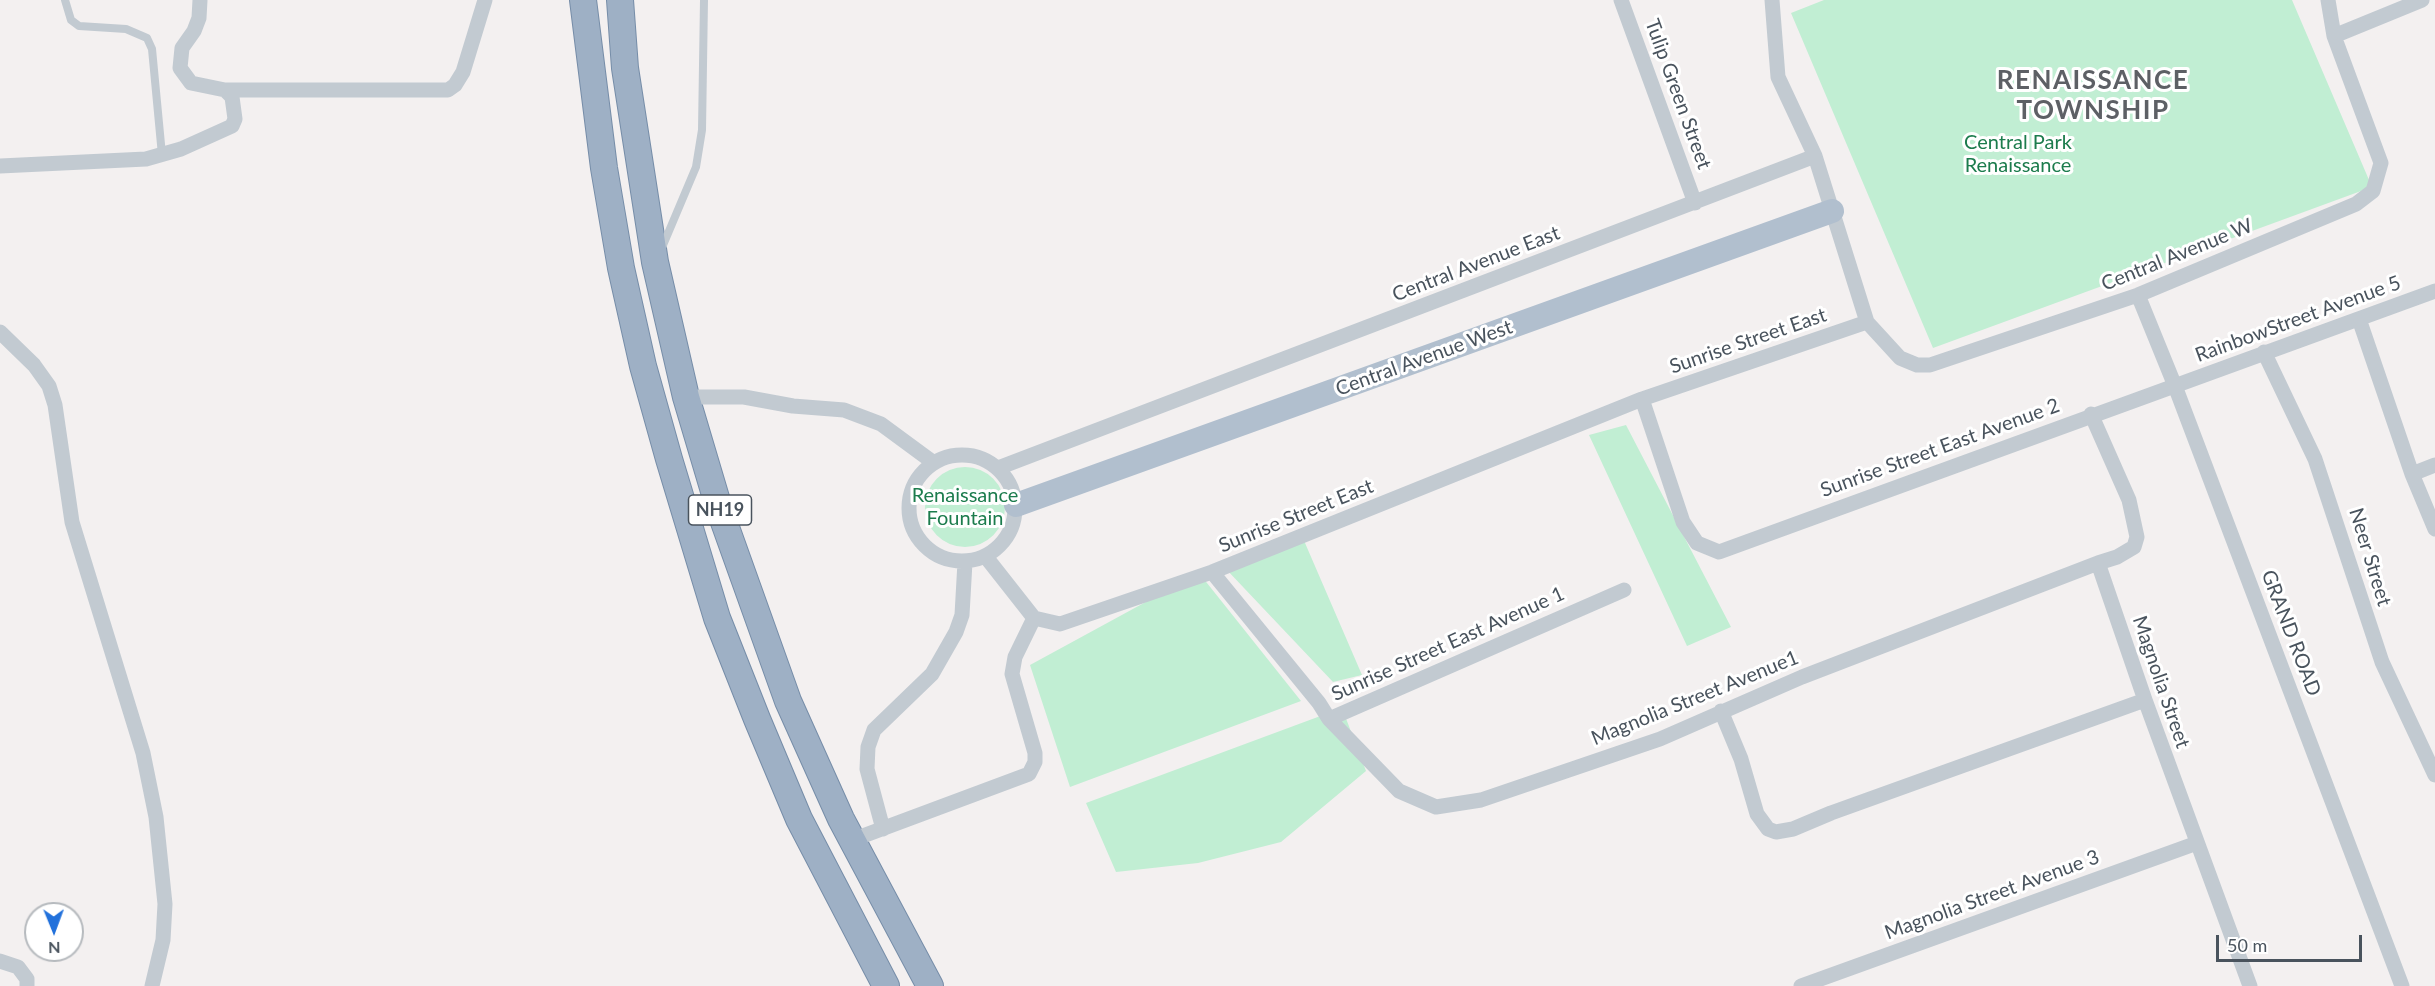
<!DOCTYPE html>
<html>
<head>
<meta charset="utf-8">
<style>
  body { margin:0 }
  #map { position:relative; width:2435px; height:986px; overflow:hidden; background:#f3f0f0; font-family:Lato,sans-serif }
  canvas { display:block }
  .north { position:absolute; left:24px; top:902px; width:60px; height:60px; box-sizing:border-box; background:#fff; border:2px solid #b6babe; border-radius:50%; rotate:179deg; font-size:16px; font-weight:700; line-height:24px; text-align:center; color:#49535d }
  .north::after { content:''; display:block; margin:auto; width:21px; height:27px; background:#2271db; clip-path:polygon(50% 0,100% 100%,50% 72%,0 100%) }
  .scale { position:absolute; left:2216px; top:935px; width:146px; height:27px; box-sizing:border-box; border:3px solid #49535d; border-top:0; padding-left:8px; font-size:18px; line-height:21px; white-space:nowrap; color:#49535d; -webkit-text-stroke:4px #fff; paint-order:stroke }
</style>
</head>
<body>
<div id="map">
<canvas width="2435" height="986"></canvas>
<div class="north">N</div>
<div class="scale">50 m</div>
</div>
<script>
const ctx = document.querySelector('canvas').getContext('2d');
ctx.lineJoin = 'round';
function paint(path, color) {
  ctx.fillStyle = color;
  ctx.fill(path, 'evenodd');
}
function shape(rows) {
  const path = new Path2D();
  for (const r of rows) {
    if (r.length === 3) {
      path.moveTo(r[0] + r[2], r[1]);
      path.arc(r[0], r[1], r[2], 0, 2 * Math.PI);
      continue;
    }
    path.moveTo(r[0], r[1]);
    for (let i = 2; i < r.length; i += 2) path.lineTo(r[i], r[i + 1]);
  }
  return path;
}
function strokePath(path, color, width, dash) {
  ctx.strokeStyle = color;
  ctx.lineWidth = width;
  ctx.lineCap = dash ? 'butt' : 'round';
  ctx.setLineDash(dash || []);
  ctx.stroke(path);
}
function label(font, color, halo, rows, align = 'center') {
  ctx.font = font + ' Lato,sans-serif';
  ctx.lineWidth = 6;
  ctx.setLineDash([]);
  ctx.textBaseline = 'middle';
  ctx.strokeStyle = halo;
  ctx.fillStyle = color;
  for (const [text, x, y, turn = 0] of rows) {
    ctx.save();
    ctx.translate(x, y);
    ctx.rotate((+turn || 0) * Math.PI / 180);
    ctx.textAlign = isNaN(turn) ? turn : align;
    if (halo) ctx.strokeText(text, 0, 0);
    ctx.fillText(text, 0, 0);
    ctx.restore();
  }
}
const green = shape([
  [1824,0,2292,0,2372,187,1933,348,1791,13],
  [1626,425,1731,627,1687,646,1589,435],
  [965,507,40],
  [1302,536,1362,675,1333,682,1226,569],
  [1199,573,1301,701,1070,787,1030,665],
  [1342,708,1366,771,1281,842,1198,863,1116,872,1086,803]
]);
const service = shape([
  [65,0,71,20,79,26,126,29,147,38,152,49,162,155],
  [661,250,696,167,702,130,704,0]
]);
const minor = shape([
  [1621,0,1695,203],
  [2328,0,2334,36],
  [225,90,448,90,455,85,463,72,485,0],
  [1815,156,1867,322,1900,358,1917,365,1930,365,2138,295,2356,204,2373,191,2381,163,2334,36,2422,0],
  [0,166,146,159,181,149,232,126,235,119,232,97,225,90,191,83,180,68,182,48,194,31,199,18,200,0],
  [2138,295,2175,386,2402,986],
  [2359,319,2412,474,2435,529],
  [0,332,34,365,49,386,55,405,72,522,143,753,156,817,165,904,163,940,152,986],
  [2264,352,2315,459,2382,662,2435,775],
  [686,397,744,397,793,406,844,410,881,424,934,463],
  [1642,399,1867,322],
  [2091,414,2129,500,2137,537,2134,547,2117,557,2098,563,2145,700,2250,986],
  [962,508,53],
  [998,468,1815,156,1778,77,1772,0],
  [2412,474,2435,465],
  [986,557,1034,618,1060,624,1212,572,1642,399,1683,522,1697,543,1719,552,2435,291],
  [1212,572,1319,703,1329,719,1624,590],
  [1721,711,1741,759,1757,814,1768,829,1776,832,1793,829,1831,813,2145,700],
  [1329,719,1399,791,1436,807,1481,800,1660,739,1802,677,2098,563],
  [883,829,867,769,868,747,874,730,932,674,956,632,962,615,965,562],
  [852,840,1029,774,1035,762,1035,753,1012,674,1015,657,1034,618],
  [0,961,18,967,27,979,27,986],
  [1801,986,2197,843]
]);
const primary = shape([
  [1016,505,1832,211]
]);
const trunk = shape([
  [583,0,604,168,621,268,643,366,669,459,717,618,757,719,799,819,886,986],
  [620,0,625,68,655,262,686,397,719,508,788,701,841,819,930,986]
]);
const shields = [
  [720,510,63]
];
const shieldNames = [
  ["NH19",720,510]
];
const streetNames = [
  ["Tulip Green Street",1678,94,70],
  ["Central Avenue W",2177,255,-22],
  ["Central Avenue East",1476,264,-21],
  ["RainbowStreet Avenue 5",2298,319,-20],
  ["Sunrise Street East",1748,341,-19],
  ["Central Avenue West",1424,358,-20],
  ["Sunrise Street East Avenue 2",1940,448,-20],
  ["Sunrise Street East",1296,516,-22],
  ["Neer Street",2370,557,73],
  ["GRAND ROAD",2291,633,69],
  ["Sunrise Street East Avenue 1",1448,644,-24],
  ["Magnolia Street",2161,682,71],
  ["Magnolia Street Avenue1",1695,698,-22],
  ["Magnolia Street Avenue 3",1992,895,-20]
];
const parkNames = [
  ["Central Park",2018,143],
  ["Renaissance",2018,166],
  ["Renaissance",965,496],
  ["Fountain",965,519]
];
const districtNames = [
  ["RENAISSANCE",2093,81],
  ["TOWNSHIP",2093,111]
];
paint(green, '#c1eed3');
strokePath(trunk, '#768da8', 28);
strokePath(service, '#c2cad1', 8);
strokePath(minor, '#c2cad1', 15);
strokePath(primary, '#b1bfce', 24);
strokePath(trunk, '#9eb0c5', 26);
for (const [x, y, w] of shields) {
  const box = new Path2D();
  box.roundRect(x - w / 2, y - 15, w, 30, 4.5);
  ctx.fillStyle = '#fff';
  ctx.fill(box);
  strokePath(box, '#49535d', 1.5);
}
label('bold 18px', '#49535d', null, shieldNames);
label('20px', '#49535d', '#fff', streetNames);
label('20px', '#1c7c4d', '#fff', parkNames);
ctx.letterSpacing = '1.5px';
label('bold 26px', '#5d6065', '#fff', districtNames);
ctx.letterSpacing = '0px';
</script>
</body>
</html>
